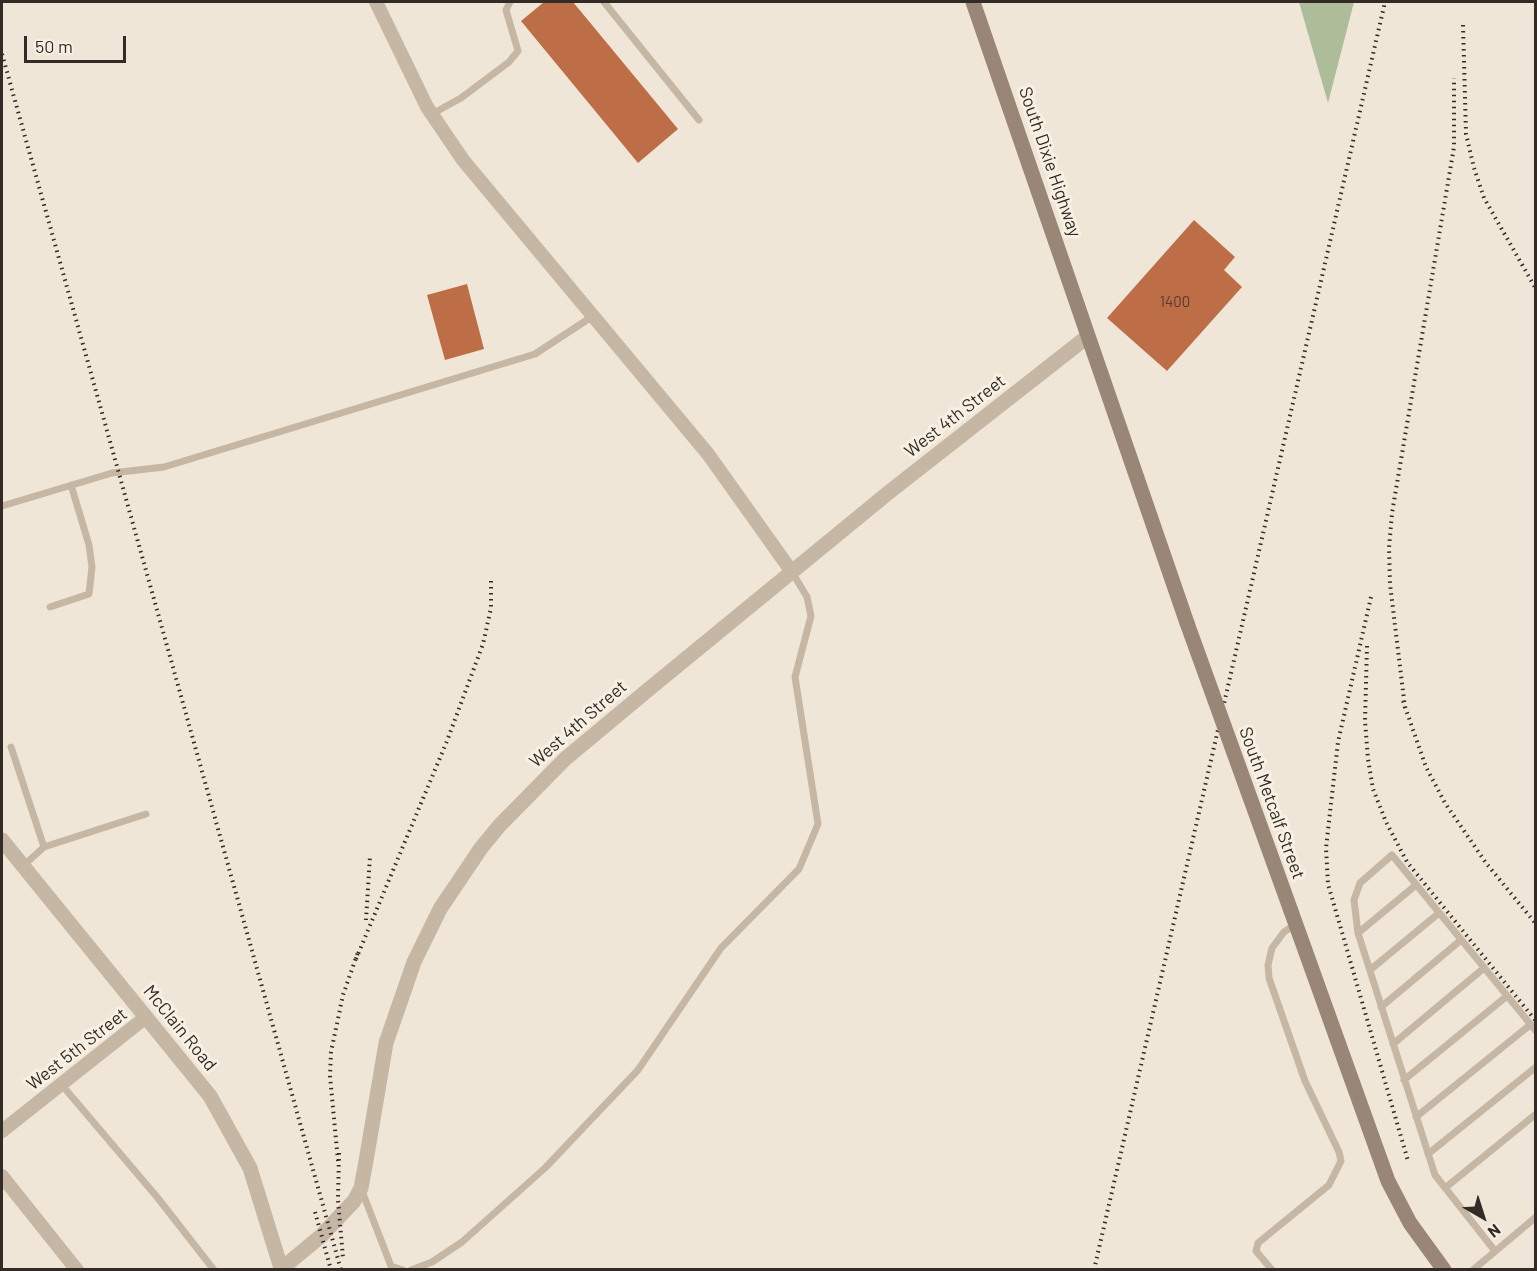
<!DOCTYPE html>
<html>
<head>
<meta charset="utf-8">
<style>
  body { margin:0 }
  #map { position:relative; width:1537px; height:1271px; overflow:hidden; background:#efe6d8; font-family:Barlow,sans-serif }
  canvas { display:block }
  .frame { position:absolute; inset:0; border:3px solid #322b26; pointer-events:none }
  .north { position:absolute; left:1453px; top:1187px; width:60px; height:60px; -webkit-text-stroke:4px #f7f0e3; paint-order:stroke; rotate:141deg; font-size:16px; font-weight:700; line-height:24px; text-align:center; color:#322b26 }
  .north::after { content:''; display:block; margin:auto; width:21px; height:27px; background:#322b26; clip-path:polygon(50% 0,100% 100%,50% 72%,0 100%) }
  .scale { position:absolute; left:24px; top:36px; width:102px; height:27px; box-sizing:border-box; border:3px solid #322b26; border-top:0; padding-left:8px; font-size:18px; line-height:21px; white-space:nowrap; color:#322b26; -webkit-text-stroke:4px #f7f0e3; paint-order:stroke }
</style>
</head>
<body>
<div id="map">
<canvas width="1537" height="1271"></canvas>
<div class="frame"></div>
<div class="north">N</div>
<div class="scale">50 m</div>
</div>
<script>
const ctx = document.querySelector('canvas').getContext('2d');
ctx.lineJoin = 'round';
function paint(path, color) {
  ctx.fillStyle = color;
  ctx.fill(path, 'evenodd');
}
function shape(rows) {
  const path = new Path2D();
  for (const r of rows) {
    path.moveTo(r[0], r[1]);
    for (let i = 2; i < r.length; i += 2) path.lineTo(r[i], r[i + 1]);
  }
  return path;
}
function strokePath(path, color, width, dash) {
  ctx.strokeStyle = color;
  ctx.lineWidth = width;
  ctx.lineCap = dash ? 'butt' : 'round';
  ctx.setLineDash(dash || []);
  ctx.stroke(path);
}
function label(font, color, halo, rows, align = 'center') {
  ctx.font = font + ' Barlow,sans-serif';
  ctx.lineWidth = 6;
  ctx.setLineDash([]);
  ctx.textBaseline = 'middle';
  ctx.strokeStyle = halo;
  ctx.fillStyle = color;
  for (const [text, x, y, turn = 0] of rows) {
    ctx.save();
    ctx.translate(x, y);
    ctx.rotate((+turn || 0) * Math.PI / 180);
    ctx.textAlign = isNaN(turn) ? turn : align;
    if (halo) ctx.strokeText(text, 0, 0);
    ctx.fillText(text, 0, 0);
    ctx.restore();
  }
}
const green = shape([
  [1299,2,1354,2,1328,103]
]);
const building = shape([
  [544,2,573,2,678,129,638,163,521,21],
  [1194,220,1235,257,1224,270,1242,287,1167,371,1107,318],
  [467,284,484,349,445,360,427,295]
]);
const service = shape([
  [604,2,699,120],
  [432,114,461,98,509,62,518,51,506,10,510,2],
  [2,506,112,473,164,467,535,354,593,316],
  [50,607,89,594,92,567,89,545,71,485],
  [11,747,44,847],
  [23,866,44,847,146,814],
  [1358,933,1416,885],
  [1370,970,1439,913],
  [1381,1007,1461,940],
  [1393,1044,1484,968],
  [1404,1080,1507,996],
  [61,1084,157,1197,214,1270],
  [1416,1117,1530,1025],
  [1428,1154,1536,1067],
  [1445,1188,1536,1114],
  [362,1191,391,1266,403,1270],
  [1495,1251,1435,1175,1358,933,1354,900,1360,883,1392,855,1536,1031],
  [411,1270,432,1262,462,1242,545,1168,638,1070,721,948,799,869,818,824,795,677,811,616,807,597,792,572],
  [1272,1270,1256,1251,1258,1243,1329,1185,1341,1161,1339,1152,1305,1081,1269,978,1268,965,1272,948,1284,932,1296,924],
  [1473,1270,1536,1217]
]);
const minor = shape([
  [376,2,427,107,463,160,708,454,792,572],
  [2,1131,146,1017],
  [2,1176,77,1270]
]);
const tertiary = shape([
  [2,840,210,1096,250,1168,281,1268],
  [280,1270,321,1236,354,1201,361,1188,366,1161,386,1043,414,962,440,909,481,848,500,825,565,759,649,689,888,493,1087,337]
]);
const secondary = shape([
  [973,2,1187,623],
  [1291,911,1388,1181,1410,1223,1444,1270]
]);
const rail = shape([
  [1463,25,1466,134,1474,168,1484,198,1536,289],
  [2,54,341,1270],
  [1371,597,1338,742,1326,848,1328,884,1408,1161],
  [1367,646,1365,721,1368,759,1373,789,1386,822,1407,862,1536,1021],
  [1403,701,1426,767,1445,803,1486,863,1536,924],
  [1405,708,1390,584,1389,548,1392,513,1454,147,1454,78],
  [366,920,370,856],
  [356,959,447,741,483,644,491,608,491,580],
  [339,1153,338,1200,343,1258],
  [338,1161,330,1076,331,1052,343,995,358,952],
  [315,1212,331,1270],
  [1094,1270,1385,2]
]);
const secondaryBridge = shape([
  [1187,623,1291,911]
]);
const numberNames = [
  ["1400",1175,302]
];
const streetNames = [
  ["South Dixie Highway",1050,162,71],
  ["West 4th Street",955,416,-38],
  ["West 4th Street",578,724,-41],
  ["South Metcalf Street",1272,803,70],
  ["McClain Road",180,1028,51],
  ["West 5th Street",77,1049,-38]
];
paint(green, '#adbc99');
paint(building, '#be6e47');
strokePath(service, '#c6b7a5', 7);
strokePath(minor, '#c6b7a5', 14);
strokePath(tertiary, '#c6b7a5', 15);
strokePath(secondary, '#998677', 15);
strokePath(rail, '#322b26', 4, [1.5, 4.5]);
strokePath(secondaryBridge, '#998677', 15);
label('15px', '#553c2e', null, numberNames);
label('18px', '#322b26', '#f7f0e3', streetNames);
</script>
</body>
</html>
